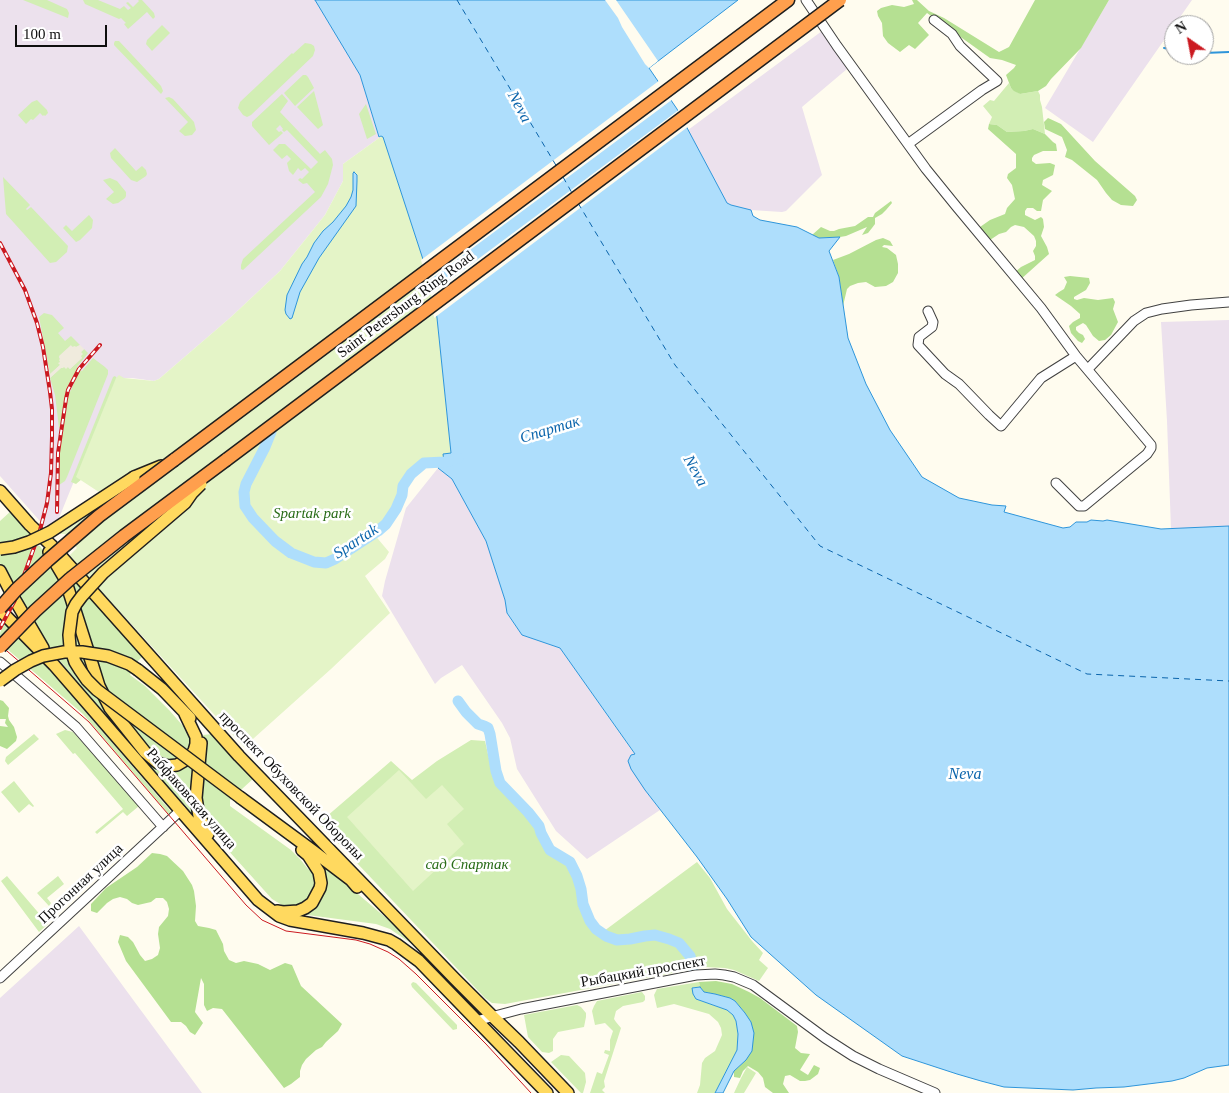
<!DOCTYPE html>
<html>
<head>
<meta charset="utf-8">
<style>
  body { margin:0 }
  #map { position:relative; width:1229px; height:1093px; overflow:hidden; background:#fffcef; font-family:Georgia,serif }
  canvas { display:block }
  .north { position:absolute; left:1164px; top:15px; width:50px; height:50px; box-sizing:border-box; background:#fff; border:1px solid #9f9f9f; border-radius:50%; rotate:327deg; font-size:14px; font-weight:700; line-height:20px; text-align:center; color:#0e0e0e }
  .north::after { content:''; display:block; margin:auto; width:18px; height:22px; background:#cb1920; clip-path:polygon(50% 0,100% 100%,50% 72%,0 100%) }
  .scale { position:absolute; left:15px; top:25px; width:92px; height:22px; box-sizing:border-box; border:2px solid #0e0e0e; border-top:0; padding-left:6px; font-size:15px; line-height:18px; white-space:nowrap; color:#0e0e0e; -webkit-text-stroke:4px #fff; paint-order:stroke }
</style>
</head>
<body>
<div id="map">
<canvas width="1229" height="1093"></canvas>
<div class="north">N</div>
<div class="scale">100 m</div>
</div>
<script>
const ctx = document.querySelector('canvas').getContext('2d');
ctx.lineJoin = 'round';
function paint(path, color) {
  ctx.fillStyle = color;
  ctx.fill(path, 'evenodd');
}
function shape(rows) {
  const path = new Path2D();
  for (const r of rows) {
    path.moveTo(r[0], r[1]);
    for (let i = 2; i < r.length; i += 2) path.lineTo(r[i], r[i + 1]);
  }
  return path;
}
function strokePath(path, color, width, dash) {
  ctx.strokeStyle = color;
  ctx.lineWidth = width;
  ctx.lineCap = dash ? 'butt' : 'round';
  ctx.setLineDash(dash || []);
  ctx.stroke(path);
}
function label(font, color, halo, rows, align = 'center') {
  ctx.font = font + ' Georgia,serif';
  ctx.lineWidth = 5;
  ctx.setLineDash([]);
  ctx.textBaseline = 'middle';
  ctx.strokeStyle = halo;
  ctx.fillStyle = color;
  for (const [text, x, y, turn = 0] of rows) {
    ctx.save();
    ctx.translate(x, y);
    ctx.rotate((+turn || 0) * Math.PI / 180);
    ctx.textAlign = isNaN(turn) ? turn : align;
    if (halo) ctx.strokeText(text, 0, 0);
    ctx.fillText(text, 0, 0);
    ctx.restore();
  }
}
const industrial = shape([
  [0,0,315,0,360,75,379,138,343,164,343,181,325,215,280,271,231,317,159,379,154,381,132,378,116,378,59,518,46,528,0,476],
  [1109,0,1192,0,1093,142,1045,108],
  [822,31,847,69,802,107,822,175,786,211,782,212,751,210,731,205,727,203,688,130],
  [1229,320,1229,526,1171,529,1167,421,1161,322],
  [438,468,452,479,486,541,505,600,507,614,522,635,560,648,635,755,645,790,660,810,587,859,556,831,517,769,510,738,502,723,462,665,441,678,435,684,382,596,385,581,406,508],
  [79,926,134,1001,202,1093,0,1093,0,998]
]);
const green = shape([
  [23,0,47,0,67,9,69,13,68,18],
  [83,0,98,0,120,9,124,6,128,10,131,8,126,3,128,2,133,7,139,1,138,0,142,0,154,13,155,17,153,19,147,12,128,29,124,24,126,23,121,18,119,19,85,4],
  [162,25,170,33,152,51,146,44,147,40],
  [115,41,119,41,161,86,163,91,161,94,114,45,114,43],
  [305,43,311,44,314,46,315,50,313,56,251,115,247,117,243,115,238,108,240,102,292,53,293,54],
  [303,75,306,75,308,77,314,88,295,106,284,93],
  [1009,83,1011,88,1020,94,1038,91,1040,95,1040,100,1042,107,1045,134,1033,129,1024,131,1007,132,997,125,989,124,992,117,983,106,990,100,994,101],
  [314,91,323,125,318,129,297,107],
  [282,94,288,101,280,112,320,154,325,150,332,159,333,165,328,184,321,197,243,270,241,269,241,265,243,259,315,192,307,183,303,184,298,180,300,178,302,179,309,172,305,168,301,171,298,168,293,175,289,171,287,163,291,159,287,155,282,159,273,150,279,144,285,144,311,169,318,162,287,130,284,132,282,130,283,129,280,125,276,129,279,132,281,131,283,133,269,145,252,126,252,122],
  [169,97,173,99,194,122,196,130,192,135,185,136,179,131,188,122,165,98],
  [37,100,47,110,48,113,45,116,44,115,43,116,40,113,33,120,31,119,26,124,18,115,32,102],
  [366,104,376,134,367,139,359,114],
  [115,148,136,171,142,166,146,170,147,174,146,176,137,182,131,180,111,158,110,153],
  [3,177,30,205,26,209,27,210,31,207,68,246,67,252,56,262,50,263,6,214],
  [110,178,117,181,126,192,126,196,125,198,118,203,113,204,106,199,114,192,103,180],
  [89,215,93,220,92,228,80,240,76,242,63,228,66,225,72,231],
  [44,313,52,315,64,328,58,333,65,341,71,336,80,345,76,347,73,347,71,346,59,357,60,359,60,365,50,374,39,317],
  [84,349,88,353,77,367,78,369,70,383,63,408,60,428,59,428,55,395,50,378,62,367,68,367,70,369,82,358,80,356,81,352],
  [93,358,105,367,108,370,108,374,67,477,65,481,59,485,59,456,62,429,69,394,80,370,82,371],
  [115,376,120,382,82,479,76,484,71,482,113,377],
  [11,511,35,539,33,548,15,593,0,563,0,521],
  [37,546,40,546,58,575,105,709,114,722,144,759,157,768,166,771,176,771,184,768,195,760,194,818,60,661,39,633,18,598],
  [59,560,143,656,135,664,130,675,145,686,170,711,183,726,188,736,189,736,192,735,191,747,183,756,173,761,169,761,162,759,150,750,130,726,106,691],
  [4,623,51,672,86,712,169,809,171,812,170,816,83,714,0,643,0,633],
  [65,730,73,732,138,804,139,806,127,816,123,812,97,834,95,832,123,809,75,753,73,754,56,734],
  [34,734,39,739,8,765,5,761,6,757],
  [212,734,254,778,230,800,230,806,291,850,300,859,308,869,310,870,312,868,317,878,315,889,310,895,303,902,291,907,282,905,272,899,209,829,202,814,200,776,204,748,203,735],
  [471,740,485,741,493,776,496,782,505,794,517,805,536,827,539,836,544,847,549,853,567,863,572,869,585,917,591,927,600,934,697,862,710,878,727,909,752,941,763,953,759,960,768,968,759,981,734,970,725,968,705,967,505,1004,492,1003,485,998,319,823,391,761,412,780,437,761],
  [14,781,34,806,33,807,29,804,19,813,1,792],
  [318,860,392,923,412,944,390,929,376,924,300,914,317,904,323,895,326,886,326,875],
  [7,876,48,924,39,932,1,881],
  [58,876,64,884,47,898,51,903,49,906,37,893],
  [413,982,416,983,457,1025,457,1029,453,1030,412,987,411,984],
  [699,982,700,987,692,988,696,999,727,1010,733,1015,736,1021,738,1034,737,1050,715,1093,697,1093,700,1085,702,1063,705,1058,715,1051,722,1035,721,1028,718,1022,709,1014,674,1004,657,1008,654,995,657,989],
  [642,992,645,996,645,1000,643,1002,623,1006,616,1011,614,1019,616,1022,621,1028,604,1081,605,1087,602,1090,605,1093,590,1093,597,1072,602,1074,609,1055,604,1053,605,1050,610,1051,610,1040,613,1031,605,1023,595,1025,592,1011,594,1006,597,1001],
  [577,1005,581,1007,586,1013,586,1017,584,1027,558,1032,553,1039,553,1051,549,1053,542,1052,528,1037,524,1015],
  [561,1055,569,1056,585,1073,586,1082,583,1093,581,1093,551,1062],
  [747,1067,756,1073,744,1093,734,1093,741,1078]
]);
const forest = shape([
  [912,0,917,0,929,11,944,18,999,52,1009,47,1035,0,1109,0,1081,48,1051,79,1046,86,1038,91,1020,94,1014,91,1011,88,1006,75,1014,68,1016,65,1002,60,990,58,927,13,918,23,929,35,915,49,909,45,900,52,888,43,883,36,882,23,878,16,877,11,881,8,892,5,904,7,914,4],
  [1048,118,1061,124,1095,161,1135,196,1137,200,1133,206,1121,205,1112,200,1106,193,1097,180,1072,160,1065,157,1067,150,1062,137,1045,129,1044,122],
  [989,124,997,125,1007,132,1024,131,1033,129,1045,134,1053,142,1056,144,1057,151,1043,151,1034,155,1032,158,1032,161,1036,164,1050,163,1055,165,1053,175,1043,180,1042,185,1052,191,1043,200,1041,211,1037,211,1033,208,1027,208,1025,211,1025,215,1035,220,1041,217,1043,219,1044,227,1041,236,1047,247,1049,254,1020,280,1014,273,1021,267,1035,260,1035,256,1033,251,1036,246,1036,241,1034,236,1024,227,1015,225,1011,227,1006,232,999,234,990,240,980,227,990,220,1005,214,1007,208,1015,199,1012,185,1007,178,1008,174,1016,168,1016,154,988,129],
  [891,201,892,203,886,210,882,214,875,218,875,224,872,228,868,233,862,235,867,227,846,236,840,237,819,238,812,235,821,227,830,231,834,231,839,229,855,226,868,217,873,217,875,213],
  [883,238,890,241,893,246,884,245,882,247,887,248,896,255,898,264,898,273,893,282,886,286,875,287,866,282,858,283,850,286,847,289,843,306,839,277,833,260,849,254,876,240],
  [1070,276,1089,278,1090,283,1086,290,1074,297,1074,299,1077,300,1084,298,1098,300,1113,298,1115,302,1113,309,1118,322,1111,335,1105,340,1099,341,1093,336,1086,325,1083,323,1076,327,1076,330,1079,333,1083,335,1085,339,1082,343,1078,341,1071,333,1069,326,1073,322,1080,318,1080,314,1071,306,1055,295,1059,292,1064,289,1067,282,1064,277],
  [0,700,3,701,9,708,8,716,9,720,14,727,17,737,16,741,7,749,0,746,0,726,8,727,5,723,6,719,0,719],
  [152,853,160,854,167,856,183,871,192,885,194,891,196,906,195,921,198,926,209,928,216,930,223,944,224,951,229,960,236,963,244,961,258,964,270,970,285,963,292,965,301,986,342,1024,338,1031,326,1042,322,1047,316,1050,306,1059,302,1065,300,1071,300,1077,291,1084,284,1088,222,1009,213,1008,207,1011,204,1005,204,984,201,978,195,1012,203,1023,195,1035,190,1032,186,1026,181,1022,171,1022,126,961,118,942,120,935,128,937,133,942,140,955,145,961,152,959,158,955,160,948,158,934,159,927,168,916,169,909,167,902,163,898,156,898,151,902,138,905,132,903,127,899,120,897,113,899,107,903,97,913,91,911,91,904,106,888,137,867],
  [716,981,732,984,749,992,760,998,797,1026,798,1032,795,1048,801,1053,810,1054,800,1070,808,1075,814,1065,820,1068,818,1074,810,1080,805,1081,800,1081,790,1075,785,1076,783,1084,789,1093,773,1093,765,1087,763,1078,758,1072,748,1066,743,1071,740,1078,734,1077,734,1071,746,1060,751,1022,745,1013,735,1001,730,998,715,994,704,992,700,987,699,982]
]);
const pitch = shape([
  [383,136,433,290,437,317,451,453,444,460,426,466,417,472,410,482,389,520,373,533,389,552,385,559,365,576,390,613,331,669,244,747,69,556,77,548,65,534,58,534,56,532,105,496,76,477,116,378,119,375,124,378,154,381,159,379,231,317,280,271,325,215,343,181,343,164,379,138],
  [399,770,426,799,442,785,464,809,447,824,464,844,413,891,347,817]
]);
const plaza = shape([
  [71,345,72,347,75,346,76,347,80,345,84,349,81,352,83,354,81,356,82,358,70,369,68,367,66,369,64,367,63,368,61,368,50,378,50,374,60,365,58,363,60,362,59,360,60,359,59,356]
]);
const water = shape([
  [315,0,738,0,649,68,677,109,727,203,731,205,751,210,753,216,760,220,797,227,819,238,840,237,829,251,839,277,848,338,866,384,890,430,922,477,959,498,992,505,1006,506,1004,512,1063,528,1070,527,1076,522,1087,522,1091,520,1103,521,1107,520,1161,529,1229,526,1229,1065,1207,1068,1184,1078,1172,1081,1124,1087,1096,1088,1073,1090,1004,1087,981,1081,957,1074,902,1056,816,995,751,937,727,899,697,857,645,790,631,769,628,761,631,755,635,754,560,648,522,635,507,613,505,600,486,541,452,479,438,468,444,462,443,454,451,453,437,318,433,290,383,137,381,136,379,137,360,75,315,0],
  [354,172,357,175,357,181,356,206,319,258,300,292,292,318,290,319,286,314,285,310,287,295,302,264,307,257,314,243,323,231,333,222,346,206,351,197,353,190,353,173,354,172],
  [700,987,704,992,715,994,730,998,735,1001,745,1013,751,1022,754,1033,752,1051,746,1060,734,1071,723,1093,715,1093,737,1050,738,1034,736,1021,733,1015,727,1010,696,999,693,994,692,988,700,987]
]);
const pier = shape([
  [605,0,616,0,658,61,649,68,645,64,622,27,618,18],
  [660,80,673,99,427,282,421,260],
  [680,109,689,126,434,318,431,294]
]);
const stream = shape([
  [1164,48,1174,50],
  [1204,53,1229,52]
]);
const river = shape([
  [271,432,265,447,246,484,244,492,245,506,253,518,275,541,291,553,314,562,326,563,335,559,378,531,386,524,396,509,402,495,403,486,411,474,424,463,445,462,458,458],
  [458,701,466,712,478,724,484,726,488,728,490,734,496,771,500,783,528,812,539,826,541,833,550,850,570,862,577,876,581,889,583,904,590,921,596,929,606,936,617,940,630,939,645,936,655,935,669,939,679,943,690,956,693,967]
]);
const ferry = shape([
  [457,0,557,167],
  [563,177,572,193],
  [578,203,675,365,820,546,1087,674,1229,681]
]);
const minor = shape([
  [806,0,837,46,926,169,956,206,1041,308,1076,356,1151,445,1151,448,1147,454,1084,506,1079,506,1056,483],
  [908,144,982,90,997,81,960,46,952,34,934,20],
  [928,311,933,322,932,327,919,337,918,345,945,374,959,384,989,415,1001,426,1041,378,1076,356],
  [1088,369,1134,321,1146,313,1162,309,1191,305,1229,302],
  [0,662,76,727,163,827],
  [0,978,181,810],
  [476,1021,521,1009,696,975,715,974,724,975,734,977,753,985,825,1038,853,1056,879,1069,935,1093]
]);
const major = shape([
  [134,477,161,466],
  [0,491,30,525,51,545,239,756,455,979,492,1016,519,1042,568,1093],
  [49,552,65,579,94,670,99,686,110,708,145,752,158,763,168,766,177,765,189,758,194,751,196,744,196,737,185,714],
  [0,571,15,600,43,648],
  [0,610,54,665,258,900,279,916,290,920,363,933,389,940,396,944,419,961,547,1093],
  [138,670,162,689,190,718],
  [201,743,196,798,199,816,208,834],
  [241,798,313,851,351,880,357,887],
  [277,911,283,912,298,911,305,908,312,903,320,888,321,883,319,872,308,855,302,850]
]);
const highway = shape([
  [174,460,788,0],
  [226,460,350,367]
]);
const tram = shape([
  [0,645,89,722,246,905,262,920,286,931,356,940,370,944,388,952,399,959,416,974,486,1044,531,1093]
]);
const rail = shape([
  [0,243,25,290,37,323,43,347,50,392,52,409,52,437,51,473,47,503,39,534,15,600,0,628],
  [57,512,58,453,66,399,68,390,79,369,100,345]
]);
const majorBridge = shape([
  [201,484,192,493,185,503,103,573,82,596,76,604,72,612,69,635,70,647,75,662,80,670,87,680,97,690,241,798],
  [0,549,14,547,29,542,50,532,134,477],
  [0,681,15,670,31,661,43,656,64,652,82,652,108,656,129,664,138,670]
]);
const highwayBridge = shape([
  [350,367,840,0],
  [0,608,16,590,47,561,99,516,174,460],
  [0,647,35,611,70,579,124,536,226,460]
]);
const streetNames = [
  ["Saint Petersburg Ring Road",406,305,-37],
  ["проспект Обуховской Обороны",291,786,46],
  ["Рабфаковская улица",191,799,49],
  ["Прогонная улица",81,884,-43],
  ["Рыбацкий проспект",643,972,-10]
];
const parkNames = [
  ["Spartak park",312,514],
  ["сад Спартак",467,865]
];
const waterNames = [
  ["Neva",519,107,62],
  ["Спартак",550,430,-17],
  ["Neva",695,471,61],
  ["Spartak",356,542,-33],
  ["Neva",965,775]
];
paint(industrial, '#ece1ed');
paint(green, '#d2eeb4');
paint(forest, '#b5e092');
paint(pitch, '#e4f4c7');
paint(plaza, '#f0ebdd');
paint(water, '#aedefc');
strokePath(water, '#2e95da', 1);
paint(pier, '#fffcef');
strokePath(stream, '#2e95da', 2);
strokePath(river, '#aedefc', 11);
strokePath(ferry, '#0b65ac', 1, [6, 5]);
strokePath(minor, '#414141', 11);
strokePath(major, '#1f1f1f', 14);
strokePath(highway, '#1f1f1f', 15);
strokePath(minor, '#fff', 9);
strokePath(major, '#ffd95f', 11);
strokePath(highway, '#ff9f4d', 12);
strokePath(tram, '#cb1920', 1);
strokePath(rail, '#cb1920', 4);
strokePath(rail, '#fff', 2, [5.5]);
strokePath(majorBridge, '#1f1f1f', 14, []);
strokePath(highwayBridge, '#1f1f1f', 15, []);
strokePath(majorBridge, '#ffd95f', 11);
strokePath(highwayBridge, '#ff9f4d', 12);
label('15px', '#0e0e0e', '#fff', streetNames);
label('italic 15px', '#296c18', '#fff', parkNames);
label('italic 16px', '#0b65ac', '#fff', waterNames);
</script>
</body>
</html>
